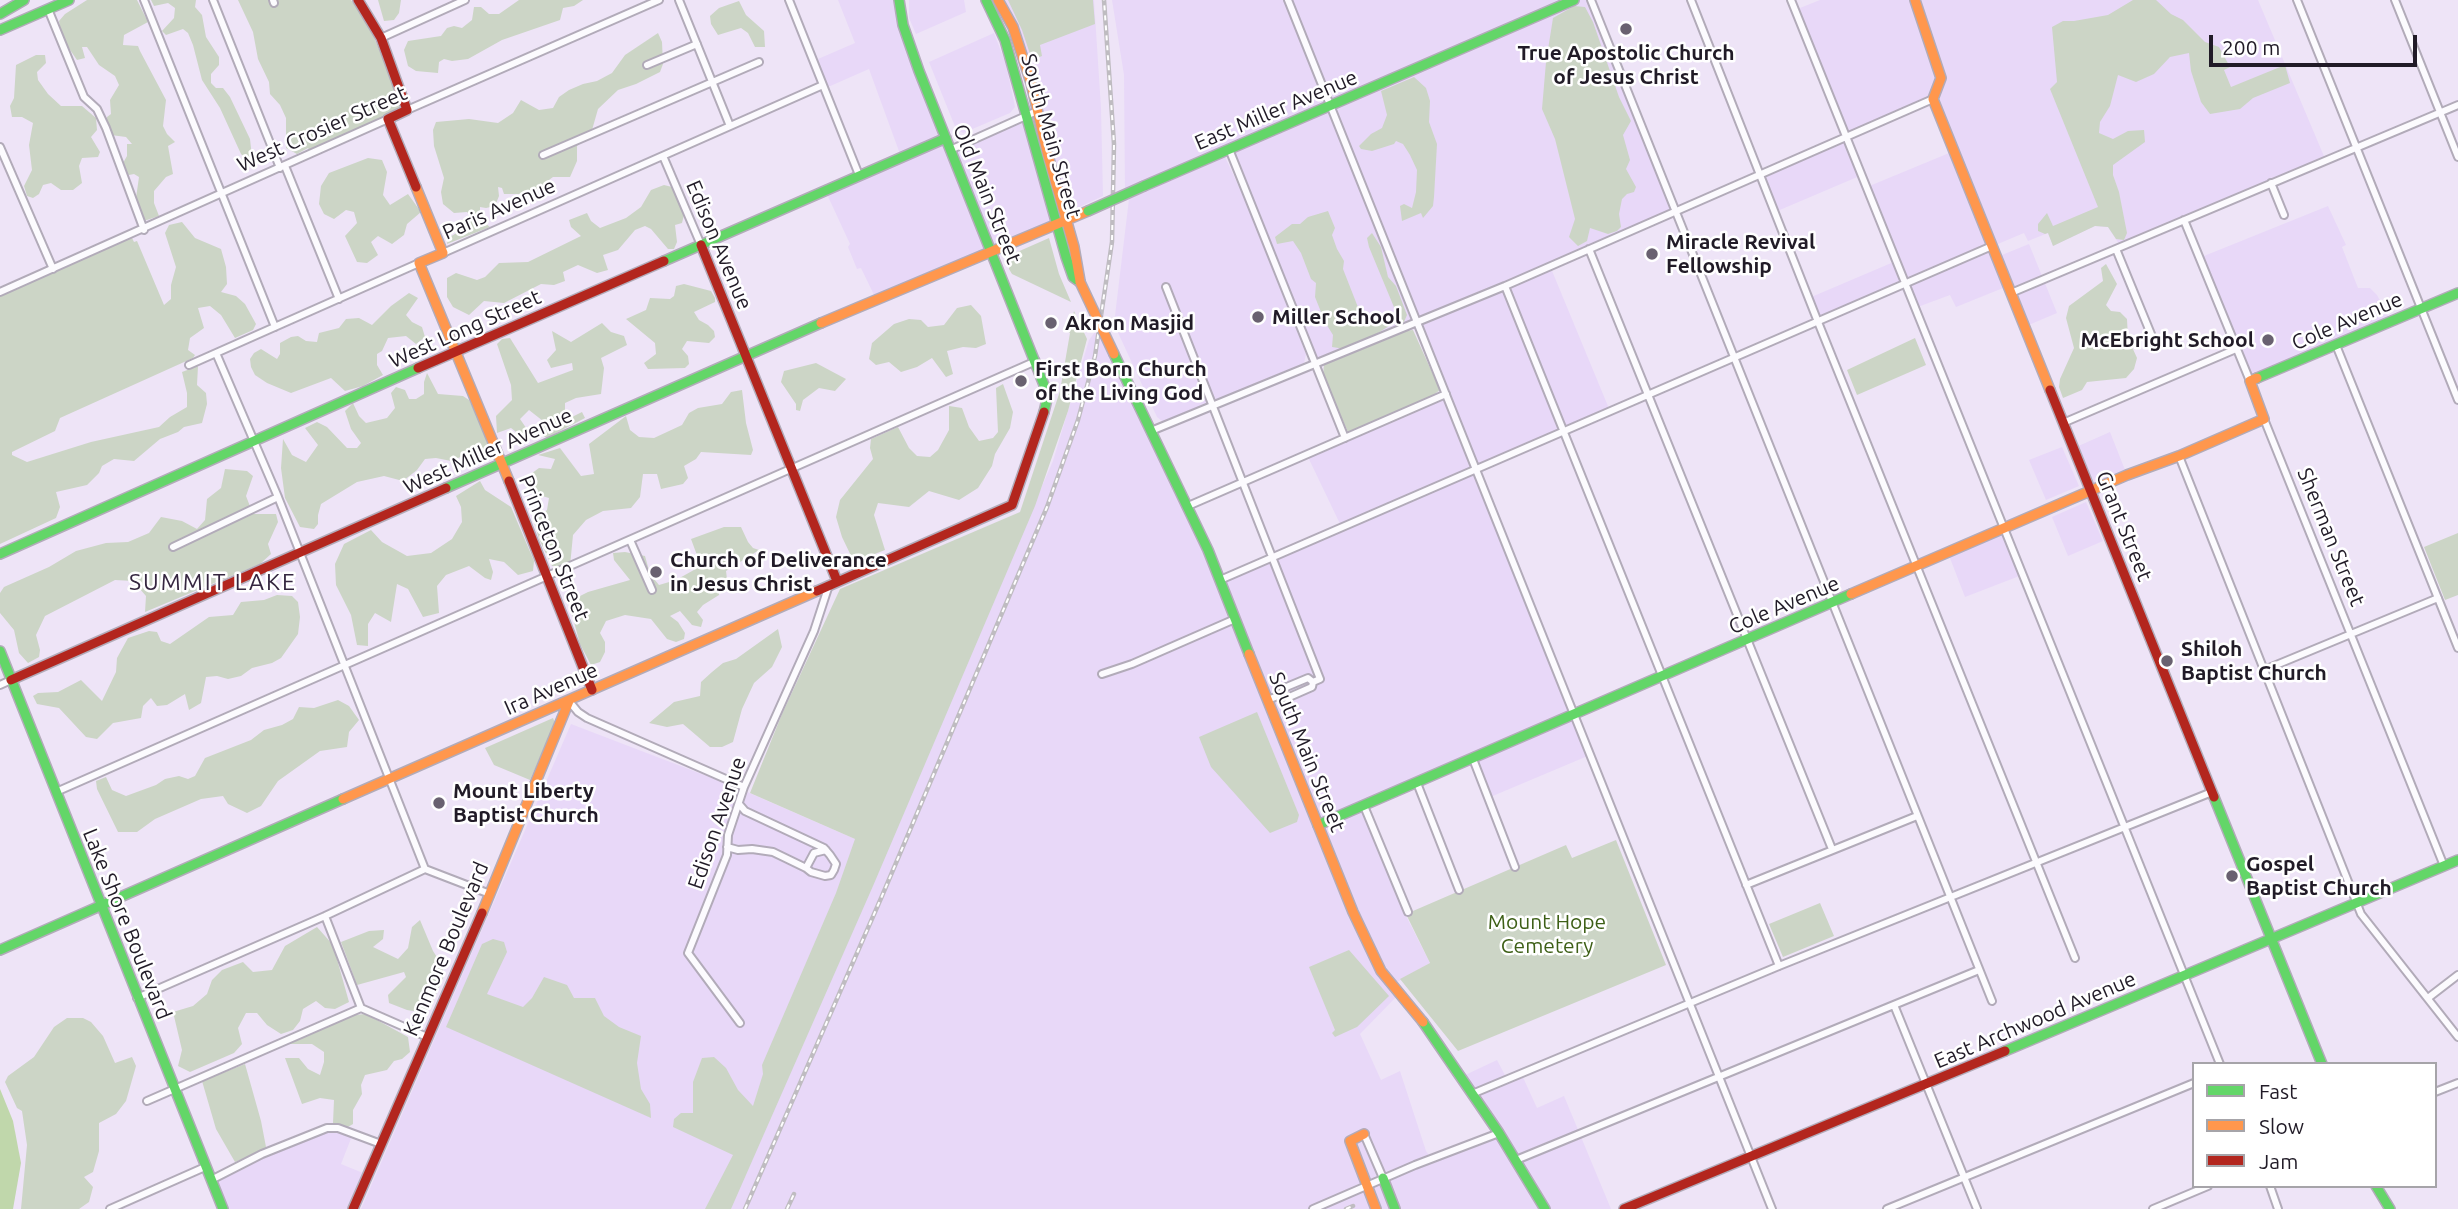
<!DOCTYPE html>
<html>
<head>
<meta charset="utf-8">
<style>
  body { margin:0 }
  #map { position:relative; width:2458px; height:1209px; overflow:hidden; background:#eee4f7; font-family:Ubuntu,sans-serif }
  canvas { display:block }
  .legend { position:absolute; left:2192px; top:1062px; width:245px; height:126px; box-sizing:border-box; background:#fff; border:2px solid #a6a4a9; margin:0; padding:9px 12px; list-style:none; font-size:21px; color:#211b27 }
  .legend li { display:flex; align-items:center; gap:14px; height:35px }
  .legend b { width:35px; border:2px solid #a6a4a9 }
  .scale { position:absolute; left:2209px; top:35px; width:208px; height:32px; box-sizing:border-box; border:4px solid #211b27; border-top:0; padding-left:9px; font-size:21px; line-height:24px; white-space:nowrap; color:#211b27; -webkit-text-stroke:5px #fff; paint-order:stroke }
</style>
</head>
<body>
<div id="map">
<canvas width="2458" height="1209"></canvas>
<ul class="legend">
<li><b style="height:9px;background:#63d668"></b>Fast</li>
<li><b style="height:9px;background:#ff974d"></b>Slow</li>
<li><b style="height:9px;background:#b3261e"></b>Jam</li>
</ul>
<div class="scale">200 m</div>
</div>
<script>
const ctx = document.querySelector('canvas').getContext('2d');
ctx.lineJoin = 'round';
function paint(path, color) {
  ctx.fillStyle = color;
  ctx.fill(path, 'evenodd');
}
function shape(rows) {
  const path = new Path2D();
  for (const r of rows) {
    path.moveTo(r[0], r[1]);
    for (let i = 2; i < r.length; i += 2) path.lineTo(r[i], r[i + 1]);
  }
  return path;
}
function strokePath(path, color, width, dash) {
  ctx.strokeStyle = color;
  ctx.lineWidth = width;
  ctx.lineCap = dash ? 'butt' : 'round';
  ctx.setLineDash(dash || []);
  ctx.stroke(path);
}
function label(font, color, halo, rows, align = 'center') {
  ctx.font = font + ' Ubuntu,sans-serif';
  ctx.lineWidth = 5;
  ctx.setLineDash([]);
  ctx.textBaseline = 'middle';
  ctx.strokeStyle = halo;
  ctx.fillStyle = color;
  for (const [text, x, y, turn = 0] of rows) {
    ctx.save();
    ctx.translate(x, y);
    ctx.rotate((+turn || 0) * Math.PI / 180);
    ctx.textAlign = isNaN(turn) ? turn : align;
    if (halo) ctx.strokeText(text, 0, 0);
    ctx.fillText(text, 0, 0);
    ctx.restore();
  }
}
const built = shape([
  [838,0,898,0,943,137,900,154,869,69,828,87,818,59,855,43],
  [909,0,964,0,966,12,916,34,909,18],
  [1001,0,1094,0,1101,108,1103,196,1073,210,1067,209],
  [1112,0,1591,0,1675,212,1550,266,1610,411,1476,470,1590,755,1488,798,1473,759,1360,807,1405,914,1430,963,1392,985,1399,994,1360,1034,1381,1080,1400,1071,1426,1151,1431,1158,1499,1133,1461,1077,1497,1060,1507,1079,1521,1073,1537,1108,1564,1096,1611,1209,361,1209,571,724,738,788,855,839,1028,518,1053,461,1089,340,1101,324,1220,580,1342,528,1307,455,1445,394,1417,322,1315,363,1229,150,1125,194,1124,75],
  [1820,0,2258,0,2326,161,2121,247,2108,227,2095,226,2053,246,2048,233,2028,241,2024,233,1993,246,1997,257,2029,244,2057,313,2024,327,2008,286,1956,307,1950,295,1915,308,1906,284,1818,322,1809,298,1896,261,1867,187,1954,151,1933,100,1847,137,1862,175,1775,212,1761,176,1846,137,1795,10],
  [994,33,1006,64,1015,107,1010,113,963,133,956,129,929,62],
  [1025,118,1055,223,992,247,952,150],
  [946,138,991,250,876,299,861,268,857,269,848,247,850,244,825,190],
  [1225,157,1242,193,1306,354,1304,363,1163,422,1157,417,1114,324,1129,199],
  [2328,206,2346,245,2342,247,2358,288,2370,288,2377,295,2391,321,2250,381,2199,258],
  [2110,432,2127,475,2091,491,2074,448],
  [2062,447,2079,486,2046,500,2029,460],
  [2086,502,2103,541,2068,556,2052,517],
  [2004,528,2022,575,1965,597,1948,553],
  [330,1131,352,1136,341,1164,363,1173,349,1209,226,1209,214,1181,263,1157]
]);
const green = shape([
  [87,0,137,0,148,22,124,35,123,45,138,46,140,51,166,100,163,126,167,134,175,142,168,146,173,174,166,177,154,191,154,203,159,216,144,221,136,198,139,177,134,174,129,175,125,173,123,163,127,156,127,144,132,144,126,137,111,135,106,124,107,117,111,114,110,100,119,85,115,76,99,65,87,47,82,47,85,58,77,60,66,44,61,31,59,21,65,14],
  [151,0,196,0,195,7,202,15,206,37,219,57,219,65,211,74,211,83,216,88,223,88,230,97,250,139,252,157,246,159,241,154,220,108,202,80,193,45,188,33,183,29,166,35,162,31,174,18,175,8,168,3,154,6],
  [238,0,351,0,369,25,401,103,398,111,310,151,308,148,297,154,286,148,286,118,280,105,270,94,269,82,258,59,253,32],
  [378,0,401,0,399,13,394,20,384,21],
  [519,0,583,0,574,6,563,8,560,20,502,40,468,59,452,61,444,59,439,62,438,73,416,71,408,66,404,50,408,41,441,36,447,28,454,26,462,28,472,20,474,7,481,7,489,14,499,14],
  [1008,0,1093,0,1095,24,1040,45,1042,56,1032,60,1022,30],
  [2133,0,2156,0,2171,14,2183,20,2205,42,2219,47,2230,67,2224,70,2231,87,2285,65,2290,83,2253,98,2240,109,2210,114,2201,102,2191,71,2189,53,2170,57,2154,74,2136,82,2118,75,2110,106,2100,122,2099,133,2113,139,2128,131,2144,130,2145,142,2113,165,2113,175,2119,192,2127,233,2124,240,2116,239,2108,227,2095,226,2053,246,2048,233,2045,234,2038,231,2038,224,2047,213,2053,226,2098,207,2050,89,2057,82,2052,27,2063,21,2074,21,2108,15],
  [739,1,746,15,764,31,765,47,755,47,748,33,741,28,718,35,711,24,710,16,719,8],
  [1574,6,1585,7,1593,22,1619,97,1631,121,1623,135,1630,160,1626,169,1636,187,1634,192,1627,194,1622,199,1619,214,1621,227,1617,231,1608,234,1590,228,1587,241,1578,246,1569,237,1575,219,1555,139,1542,109,1546,62,1553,18],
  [658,33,662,42,663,64,660,72,636,84,618,90,598,109,592,130,577,146,577,161,570,177,553,177,530,194,504,194,502,188,498,187,499,196,495,206,486,208,480,207,480,219,490,227,447,244,448,238,470,225,471,216,467,212,454,213,443,204,441,192,444,178,434,146,433,130,436,122,469,119,498,123,513,113,521,100,539,110,553,108,559,97,569,90,583,84,597,81,612,73,625,55],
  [36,55,45,55,46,63,37,72,38,80,48,94,61,106,82,106,96,118,97,130,91,137,100,152,98,157,82,158,79,166,82,183,73,190,61,190,51,183,43,185,39,194,33,198,27,196,24,186,32,170,29,145,33,123,22,117,12,117,10,106,14,98,16,65],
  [1414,77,1426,88,1430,101,1429,122,1437,144,1434,197,1433,206,1423,218,1421,213,1402,221,1400,206,1404,204,1412,208,1416,192,1417,170,1410,155,1403,144,1396,141,1394,144,1372,151,1361,149,1359,146,1371,134,1382,128,1387,115,1381,91],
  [368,158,382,160,387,172,383,195,390,205,408,194,421,212,407,224,404,235,392,244,378,236,371,242,378,255,367,263,357,262,345,236,357,223,354,212,346,210,334,219,324,214,319,204,321,186,329,173],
  [664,185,672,187,684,215,682,223,675,225,677,242,674,249,668,249,651,229,645,226,635,230,618,250,603,255,608,270,597,273,578,265,563,272,565,281,554,285,541,284,504,303,484,301,469,315,453,307,447,297,447,278,456,273,477,280,485,277,499,263,528,262,581,236,571,227,569,220,587,213,591,221,600,228,626,218,641,207,651,190],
  [1328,211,1335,228,1332,235,1337,249,1344,261,1343,269,1363,320,1369,325,1374,324,1391,317,1396,312,1369,247,1367,238,1372,233,1381,247,1388,277,1396,286,1407,315,1404,322,1394,323,1378,333,1345,349,1332,347,1333,335,1325,322,1315,297,1316,283,1311,279,1301,253,1293,241,1277,244,1275,237,1292,224,1300,224,1308,217],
  [182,222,195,238,221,249,226,267,227,284,221,292,236,296,245,304,256,324,253,330,235,338,221,315,210,306,198,308,204,328,190,338,188,350,195,355,193,358,60,418,55,431,12,452,12,455,27,462,91,442,159,427,170,417,187,407,187,393,182,372,198,366,197,385,206,393,207,404,202,423,184,427,178,432,160,439,134,461,114,459,102,466,99,473,87,485,56,492,60,507,56,518,0,544,0,295,132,238,134,242,137,241,164,305,171,299,171,285,176,267,165,233,169,225],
  [1049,238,1059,274,1071,302,1012,274,1009,269,1009,261,1015,253],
  [2106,264,2117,284,2106,305,2111,311,2120,312,2127,319,2128,338,2137,358,2134,369,2126,378,2087,382,2082,390,2063,398,2059,387,2060,379,2074,348,2066,318,2069,306,2103,281,2101,268],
  [684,284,711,291,715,298,715,302,694,312,699,320,708,325,714,331,715,337,709,343,687,341,682,349,688,356,689,364,685,368,648,369,644,363,656,354,655,343,626,319,646,310,650,298,670,299,674,296,676,286],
  [409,293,418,298,406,315,412,322,422,327,425,337,416,344,406,336,388,338,382,351,377,354,377,365,383,375,363,386,345,391,331,378,291,393,267,383,255,375,251,367,250,359,254,353,261,349,277,359,280,354,280,343,291,337,298,336,306,341,317,342,319,333,339,328,346,319,359,318,372,325,391,306],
  [971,305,981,316,986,344,976,348,963,347,947,351,953,374,946,377,932,358,917,367,901,372,889,362,876,365,869,359,872,343,894,324,909,319,921,320,928,327,944,325,957,308],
  [1074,311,1087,339,1068,411,1035,506,873,886,731,1209,705,1209,733,1155,673,1127,674,1119,681,1113,693,1113,693,1082,702,1058,714,1057,726,1068,738,1090,753,1106,763,1074,762,1065,836,893,855,839,750,793,782,714,840,589,1020,512,1060,391,1070,333,1067,331,1068,324,1072,320],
  [602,323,611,332,624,336,627,345,601,358,604,368,601,394,576,398,565,403,565,413,574,416,582,412,585,418,547,438,540,434,543,421,529,410,520,419,531,435,524,438,511,428,497,433,496,416,512,400,511,385,497,344,502,339,510,338,538,383,573,370,572,363,551,368,547,360,556,350,552,331,571,342],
  [1413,330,1440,390,1432,396,1348,432,1323,376,1324,363,1405,331],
  [1915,338,1926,365,1857,395,1847,370],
  [816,363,846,379,835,391,819,388,803,400,800,411,796,410,796,404,781,382,784,371],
  [427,373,438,394,463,396,469,400,482,426,490,452,470,453,451,461,436,458,425,459,417,470,403,481,384,476,357,482,321,504,318,515,318,524,314,529,300,527,285,498,281,468,283,439,292,455,306,462,318,445,305,428,317,422,327,427,347,448,357,448,361,443,351,429,345,411,353,403,359,416,366,423,387,418,395,408,391,393,396,387,405,390,409,399,416,399,424,394,424,382],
  [1003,384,1013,412,1010,428,995,454,992,466,978,488,959,500,929,491,909,507,878,503,874,515,885,550,854,562,842,537,836,517,840,500,873,459,870,448,871,439,898,427,909,448,917,456,930,457,938,450,949,430,949,406,962,408,969,427,979,441,993,438,998,432,996,388],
  [742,390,746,423,753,450,751,455,701,452,696,459,684,466,688,478,683,484,661,489,657,474,643,474,640,497,631,508,603,511,586,520,573,535,570,566,552,566,539,539,534,522,547,510,549,498,539,495,532,488,528,476,539,468,551,469,555,459,538,455,560,448,581,476,594,474,589,444,626,416,630,430,639,437,654,438,682,425,689,413,698,408,722,404,731,392],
  [225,469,247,471,253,476,246,496,253,514,276,514,278,522,268,544,271,554,260,564,145,612,146,596,133,581,115,580,45,616,36,635,40,650,39,657,28,663,19,653,14,630,0,613,0,593,4,587,49,567,76,551,106,543,128,542,149,533,161,517,182,521,197,529,205,520,207,499,221,488],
  [480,481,485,490,511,507,534,561,533,571,518,575,504,562,489,559,493,572,491,580,485,578,469,566,446,575,437,586,439,613,423,617,408,589,397,584,391,622,375,613,368,624,368,646,357,645,351,615,336,585,335,564,344,544,371,530,382,542,407,556,431,553,452,539,462,522,461,507,456,496],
  [724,527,741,527,748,542,753,548,759,550,726,571,727,579,719,589,719,595,703,605,697,612,703,620,701,627,692,625,680,611,670,616,678,622,685,633,684,639,676,642,667,639,651,619,625,615,606,621,600,633,605,642,605,652,600,662,591,665,580,644,571,611,578,597,588,592,630,580,614,560,613,553,625,552,645,556,650,574,659,585,676,580,701,566,691,539],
  [2458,533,2458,595,2445,600,2424,547],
  [277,595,292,596,298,602,300,617,298,634,281,658,272,663,252,668,241,676,228,679,217,676,206,677,201,703,189,710,185,694,167,705,157,706,151,698,143,706,141,718,113,723,97,739,86,737,59,708,37,704,33,696,38,693,58,692,81,680,102,701,116,672,117,658,128,638,149,631,157,632,161,641,170,644,209,617,233,615,241,602,264,600],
  [778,629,782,647,772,667,754,683,742,709,733,742,722,747,710,747,683,724,667,727,649,723,674,702,700,696,701,682,712,672,723,663,736,659],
  [338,700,349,706,359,720,349,732,347,747,320,751,278,781,261,806,247,813,228,804,223,796,201,799,155,819,137,832,118,832,97,789,96,781,106,777,112,790,126,796,156,785,165,779,179,776,188,779,195,776,205,758,251,740,264,730,282,725,293,719,299,707,314,708],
  [1257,712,1299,815,1297,822,1270,833,1211,767,1199,737],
  [553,718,555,723,530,780,494,765,485,748],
  [1616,840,1666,965,1458,1051,1400,979,1430,963,1406,914,1566,845,1572,858],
  [1820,903,1834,936,1783,957,1769,924],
  [420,920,433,951,442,965,444,976,432,1004,425,1013,407,1010,389,1003,388,995,406,977,404,972,357,985,341,942,369,931,384,930,383,939,373,947,398,959,408,948,412,927],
  [317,927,333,945,349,1002,335,1009,325,1008,316,1001,303,1009,300,1021,293,1030,281,1034,267,1025,257,1013,246,1013,238,1028,242,1044,234,1053,190,1072,178,1066,182,1050,173,1012,193,1006,207,994,212,980,222,970,243,962,253,972,272,970,285,946],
  [493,939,504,942,507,952,487,994,523,1007,532,998,544,977,567,985,574,998,595,998,604,1016,619,1027,641,1036,637,1063,641,1089,650,1104,651,1118,446,1027,482,944],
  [1349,950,1389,996,1357,1027,1335,1037,1332,1033,1335,1030,1309,967],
  [366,1014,408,1037,410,1052,402,1059,394,1061,387,1070,365,1075,361,1085,362,1094,353,1110,353,1124,348,1127,333,1123,334,1100,320,1098,302,1104,285,1058,299,1058,308,1069,320,1075,324,1062,324,1052,312,1044,288,1044,353,1015],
  [67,1018,83,1018,91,1022,103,1036,115,1063,132,1057,136,1066,126,1101,116,1114,99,1123,99,1151,93,1172,84,1177,93,1187,89,1202,79,1209,21,1209,27,1145,22,1111,17,1108,5,1082,8,1076,34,1057,54,1027],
  [245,1064,261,1121,266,1147,255,1154,235,1162,216,1129,202,1081]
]);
const water = shape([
  [0,1089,13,1121,21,1163,13,1209,0,1209]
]);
const street = shape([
  [144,0,275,327],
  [213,0,280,168],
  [273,0,274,3],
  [679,0,730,126],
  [789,0,859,175],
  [1288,0,1772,1209],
  [1591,0,1992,1001],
  [1691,0,1818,322,2075,958],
  [1791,0,2220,1064],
  [2297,0,2458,400],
  [2395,0,2458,157],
  [48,9,84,97,97,109,106,128,144,230],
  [381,38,465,0],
  [647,65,697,44],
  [407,110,659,0],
  [0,147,53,269],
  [1229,149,1345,438],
  [950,150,1037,111],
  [543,155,759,62],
  [663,156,701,245],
  [285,166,339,299],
  [2271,183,2284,215],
  [2184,220,2250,381],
  [1589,249,1832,849],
  [2116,249,2153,339],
  [443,253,823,85],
  [1505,286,1779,966],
  [1166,287,1320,679,1313,682,1308,678,1284,688,1281,695,1267,700],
  [0,292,388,119],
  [2011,293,2458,105],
  [2336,345,2458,648],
  [216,353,278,497,425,869,490,894],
  [189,365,419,263],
  [2264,419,2444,866],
  [2063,423,2236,349],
  [1151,431,1505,286,1933,99],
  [2179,456,2361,914,2458,1037],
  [1188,506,1446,394],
  [630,540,652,590],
  [173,547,278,497],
  [1220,580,1992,246],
  [2264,670,2438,598],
  [1102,674,1132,664,1235,619],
  [0,685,11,680],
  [1281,695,1287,698,1312,687,1313,682],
  [569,701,578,712,587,718,744,787],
  [1473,759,1515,867],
  [1417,783,1459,890],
  [56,792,1036,361],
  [739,804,745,811,824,848,830,855,836,864,834,870,831,875,825,876,811,872,806,868,814,853,826,850],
  [1364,806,1408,912],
  [727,847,738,850,752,849,773,852,806,868],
  [1746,885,1917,816],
  [325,916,361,1008],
  [137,998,325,916,425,869],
  [2428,998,2458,975],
  [1894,1005,1977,1209],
  [740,1023,688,953,727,855,728,835,744,787,814,631,829,585],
  [2435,1092,2458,1083],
  [1472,1094,1779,966,2212,792],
  [147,1101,361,1008,427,1037],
  [1364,1134,1383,1178],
  [1516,1160,1979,970],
  [211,1180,262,1154,327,1128,338,1128,381,1144],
  [2270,1186,2278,1209],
  [110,1209,205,1167],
  [1313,1209,1415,1165,1499,1133],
  [1887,1209,2194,1083],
  [2153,1209,2208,1186]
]);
const fast = shape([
  [899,0,903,25,919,71,1048,395,1044,412],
  [986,0,1005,40,1066,257,1073,277,1080,282],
  [0,14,24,0],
  [0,30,69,0],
  [1144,186,1574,0],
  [664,261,946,138],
  [1114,354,1208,550,1249,654],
  [2257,378,2458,293],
  [446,488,821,323],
  [0,554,418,368],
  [0,651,223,1209],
  [2214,797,2322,1064],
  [1318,825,1851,594],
  [0,950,343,799],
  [1423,1022,1499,1133,1545,1209],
  [2005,1051,2458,860],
  [1383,1178,1395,1209],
  [2376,1186,2390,1209]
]);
const slow = shape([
  [998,0,1013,27,1031,83,1047,152,1074,247,1080,281],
  [1915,0,1941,78,1933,99,2050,390],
  [416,187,443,253,419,263,509,481],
  [821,323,1088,211],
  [1851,594,2127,475,2179,456,2264,419,2250,381,2257,378],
  [1249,654,1353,912,1381,971,1423,1022],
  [343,799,817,591],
  [482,913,569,701],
  [1364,1134,1350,1141,1376,1209]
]);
const jam = shape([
  [358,0,381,38,407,110,388,119,416,187],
  [701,245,837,581],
  [418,368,664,261],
  [2050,390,2214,797],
  [509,481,592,690],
  [817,591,1012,505,1044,412],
  [11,680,446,488],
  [353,1209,482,913],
  [1624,1209,2005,1051]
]);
const rail = shape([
  [745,1209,882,896,1047,507,1078,420,1095,356,1112,242,1114,144,1104,0],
  [787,1209,794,1194],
  [1346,1209,1353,1206]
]);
const fastBridge = shape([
  [1088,211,1144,186]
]);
const slowBridge = shape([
  [1080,282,1114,354]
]);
const markers = [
  [1626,29,7,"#696170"],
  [1652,254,7,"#696170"],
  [1258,317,7,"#696170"],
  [1051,323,7,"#696170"],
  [2268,340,7,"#696170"],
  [1021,381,7,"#696170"],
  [656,572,7,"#696170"],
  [2167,661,7,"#696170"],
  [439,803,7,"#696170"],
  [2232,876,7,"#696170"]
];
const poiNames = [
  ["True Apostolic Church",1626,53,"center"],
  ["of Jesus Christ",1626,77,"center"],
  ["Miracle Revival",1666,242],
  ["Fellowship",1666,266],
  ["Miller School",1272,317],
  ["Akron Masjid",1065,323],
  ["McEbright School",2254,340,"right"],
  ["First Born Church",1035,369],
  ["of the Living God",1035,393],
  ["Church of Deliverance",670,560],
  ["in Jesus Christ",670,584],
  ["Shiloh",2181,649],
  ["Baptist Church",2181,673],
  ["Mount Liberty",453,791],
  ["Baptist Church",453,815],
  ["Gospel",2246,864],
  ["Baptist Church",2246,888]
];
const streetNames = [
  ["East Miller Avenue",1276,110,-23],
  ["West Crosier Street",322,129,-24],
  ["South Main Street",1051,136,74],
  ["Old Main Street",987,194,68],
  ["Paris Avenue",499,209,-24],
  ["Edison Avenue",719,245,67],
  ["Cole Avenue",2347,321,-23],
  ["West Long Street",465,329,-24],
  ["West Miller Avenue",488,451,-24],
  ["Grant Street",2124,526,68],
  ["Sherman Street",2331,537,68],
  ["Princeton Street",554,548,68],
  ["Cole Avenue",1784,605,-23],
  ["Ira Avenue",551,689,-24],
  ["South Main Street",1307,752,68],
  ["Edison Avenue",717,823,-71],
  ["Lake Shore Boulevard",127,924,68],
  ["Kenmore Boulevard",446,949,-67],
  ["East Archwood Avenue",2035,1020,-23]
];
const parkNames = [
  ["Mount Hope",1547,922],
  ["Cemetery",1547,946]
];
const neighbourhoodNames = [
  ["SUMMIT LAKE",213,582]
];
paint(built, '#e8d8f8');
paint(green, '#ccd5c6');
paint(water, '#c0d7ab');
strokePath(street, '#b2abb9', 10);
strokePath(fast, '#b2abb9', 12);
strokePath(slow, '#b2abb9', 12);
strokePath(jam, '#b2abb9', 12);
strokePath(street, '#fcfbfe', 6);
strokePath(fast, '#63d668', 9);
strokePath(slow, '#ff974d', 9);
strokePath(jam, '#b3261e', 9);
strokePath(rail, '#bfbcc1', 4.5);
strokePath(rail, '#fff', 2, [5]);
strokePath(fastBridge, '#b2abb9', 12, []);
strokePath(slowBridge, '#b2abb9', 12, []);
strokePath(fastBridge, '#63d668', 9);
strokePath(slowBridge, '#ff974d', 9);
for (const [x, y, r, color] of markers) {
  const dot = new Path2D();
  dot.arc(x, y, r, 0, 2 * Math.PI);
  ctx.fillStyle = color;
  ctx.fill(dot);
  strokePath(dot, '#fff', 2.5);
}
label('bold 21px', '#211b27', '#fff', poiNames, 'left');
label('21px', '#211b27', '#fff', streetNames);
label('21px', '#3d5f16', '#fff', parkNames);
ctx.letterSpacing = '2px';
label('23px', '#352640', '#fff', neighbourhoodNames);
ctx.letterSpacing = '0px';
</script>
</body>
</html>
